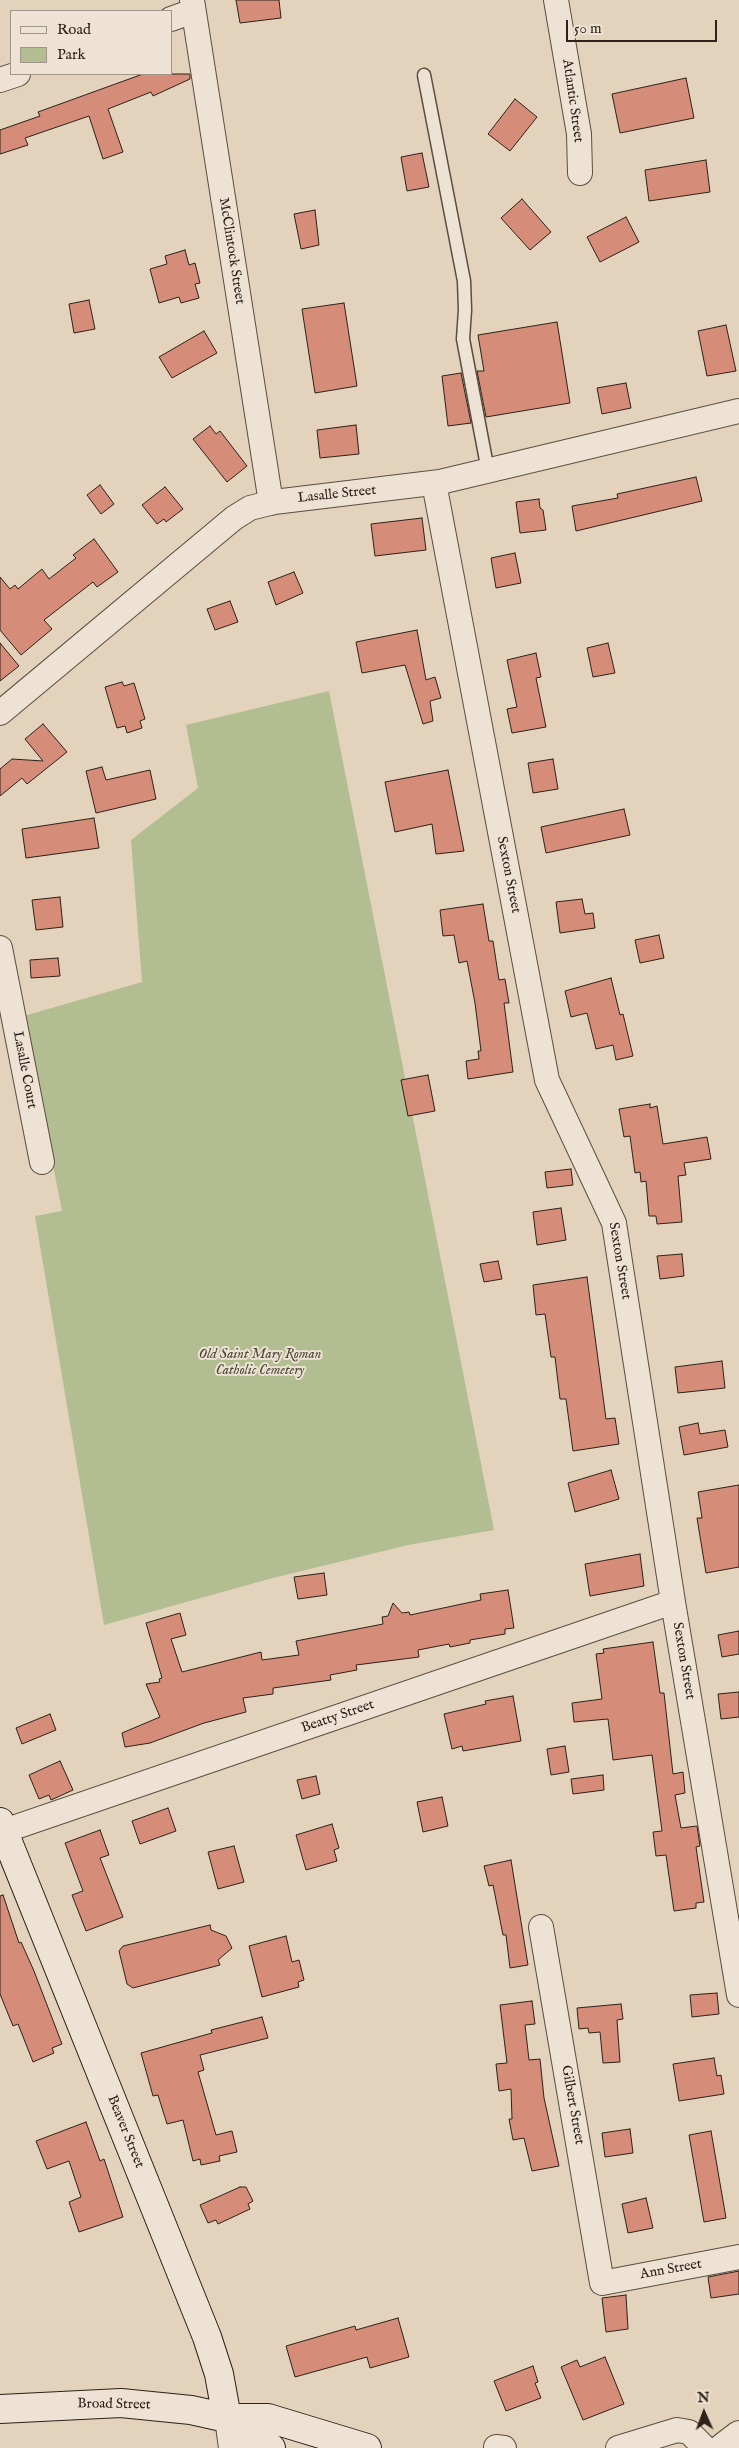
<!DOCTYPE html>
<html>
<head>
<meta charset="utf-8">
<style>
  body { margin:0 }
  #map { position:relative; width:739px; height:2448px; overflow:hidden; background:#e3d3bc; font-family:"IM FELL English",serif }
  canvas { display:block }
  .legend { position:absolute; left:10px; top:10px; width:162px; height:65px; box-sizing:border-box; background:#ede2d3; border:1px solid #a09589; margin:0; padding:6px 9px; list-style:none; font-size:15px; color:#2d2119 }
  .legend li { display:flex; align-items:center; gap:10px; height:25px }
  .legend b { width:25px; border:1px solid #a09589 }
  .north { position:absolute; left:679px; top:2388px; width:50px; height:50px; -webkit-text-stroke:4px #ede2d3; paint-order:stroke; rotate:358deg; font-size:14px; font-weight:700; line-height:20px; text-align:center; color:#2d2119 }
  .north::after { content:''; display:block; margin:auto; width:18px; height:22px; background:#2d2119; clip-path:polygon(50% 0,100% 100%,50% 72%,0 100%) }
  .scale { position:absolute; left:566px; top:20px; width:151px; height:22px; box-sizing:border-box; border:2px solid #2d2119; border-top:0; padding-left:6px; font-size:15px; line-height:18px; white-space:nowrap; color:#2d2119; -webkit-text-stroke:4px #ede2d3; paint-order:stroke }
</style>
</head>
<body>
<div id="map">
<canvas width="739" height="2448"></canvas>
<ul class="legend">
<li><b style="height:6px;background:#ede2d3"></b>Road</li>
<li><b style="height:14px;background:#b2bd92"></b>Park</li>
</ul>
<div class="north">N</div>
<div class="scale">50 m</div>
</div>
<script>
const ctx = document.querySelector('canvas').getContext('2d');
ctx.lineJoin = 'round';
function paint(path, color) {
  ctx.fillStyle = color;
  ctx.fill(path, 'evenodd');
}
function shape(rows) {
  const path = new Path2D();
  for (const r of rows) {
    path.moveTo(r[0], r[1]);
    for (let i = 2; i < r.length; i += 2) path.lineTo(r[i], r[i + 1]);
  }
  return path;
}
function strokePath(path, color, width, dash) {
  ctx.strokeStyle = color;
  ctx.lineWidth = width;
  ctx.lineCap = dash ? 'butt' : 'round';
  ctx.setLineDash(dash || []);
  ctx.stroke(path);
}
function label(font, color, halo, rows, align = 'center') {
  ctx.font = font + ' "IM FELL English",serif';
  ctx.lineWidth = 4;
  ctx.setLineDash([]);
  ctx.textBaseline = 'middle';
  ctx.strokeStyle = halo;
  ctx.fillStyle = color;
  for (const [text, x, y, turn = 0] of rows) {
    ctx.save();
    ctx.translate(x, y);
    ctx.rotate((+turn || 0) * Math.PI / 180);
    ctx.textAlign = isNaN(turn) ? turn : align;
    if (halo) ctx.strokeText(text, 0, 0);
    ctx.fillText(text, 0, 0);
    ctx.restore();
  }
}
const green = shape([
  [329,691,494,1530,408,1545,269,1579,104,1625,35,1216,62,1211,24,1016,142,982,131,840,198,788,186,725]
]);
const building = shape([
  [236,0,279,0,281,18,240,23,236,0],
  [143,74,190,74,190,79,153,96,151,92,108,109,123,152,103,159,89,116,25,138,28,145,0,154,0,130,40,116,38,112,143,74],
  [686,78,694,118,620,133,612,94,686,78],
  [515,99,537,117,510,151,488,134,515,99],
  [422,153,429,187,407,191,401,157,422,153],
  [706,160,710,192,649,201,645,170,706,160],
  [522,199,551,232,530,250,501,218,522,199],
  [315,210,319,245,301,249,294,214,315,210],
  [626,217,639,242,600,262,587,237,626,217],
  [185,250,189,265,195,263,200,283,195,284,199,298,181,303,179,297,159,303,150,269,167,264,165,256,185,250],
  [89,300,95,329,74,333,69,304,89,300],
  [344,303,357,386,315,393,302,309,344,303],
  [557,322,570,403,486,417,477,371,484,371,478,335,557,322],
  [726,325,736,371,707,376,698,331,726,325],
  [204,331,217,353,172,378,159,357,204,331],
  [461,373,471,423,448,426,442,376,461,373],
  [626,383,631,408,602,414,597,388,626,383],
  [356,425,359,454,320,458,317,430,356,425],
  [210,426,216,434,220,431,247,466,227,482,193,439,210,426],
  [696,477,702,501,576,531,572,506,618,498,617,494,696,477],
  [100,485,114,504,101,514,87,495,100,485],
  [165,487,183,509,166,522,164,519,157,524,142,505,165,487],
  [539,499,540,508,543,510,546,530,520,533,516,502,539,499],
  [422,518,426,550,375,556,371,524,422,518],
  [94,539,118,572,97,587,93,582,44,620,52,629,21,655,0,630,0,577,10,589,15,585,18,589,42,569,49,579,76,558,73,555,94,539],
  [515,553,521,583,496,588,491,558,515,553],
  [294,572,303,593,276,605,268,582,294,572],
  [230,601,238,622,215,630,207,609,230,601],
  [417,630,426,680,435,677,441,698,430,701,433,721,423,724,405,665,362,673,356,642,417,630],
  [0,643,19,666,0,681,0,643],
  [608,643,615,673,593,677,587,648,608,643],
  [536,653,541,677,536,678,546,727,512,733,507,709,517,707,507,660,536,653],
  [122,682,124,686,134,683,145,719,140,721,142,728,127,733,125,726,117,728,105,687,122,682],
  [43,724,67,752,27,784,22,778,0,796,0,769,12,759,43,761,25,739,43,724],
  [553,759,558,789,533,793,528,763,553,759],
  [102,767,106,780,150,770,156,799,96,813,86,771,102,767],
  [448,770,464,851,436,854,432,824,395,832,385,782,448,770],
  [624,809,630,835,546,853,541,827,624,809],
  [94,818,99,848,26,858,22,829,94,818],
  [60,897,63,927,36,930,32,900,60,897],
  [582,899,585,914,593,913,595,928,560,933,556,902,582,899],
  [483,904,489,941,493,941,499,980,505,979,509,1003,504,1003,513,1072,468,1079,466,1061,479,1059,478,1051,481,1051,475,1003,467,961,459,963,454,935,443,936,440,910,483,904],
  [659,935,664,958,640,963,635,940,659,935],
  [58,958,60,976,31,978,30,960,58,958],
  [611,978,620,1015,623,1014,633,1056,616,1060,613,1045,596,1049,587,1013,571,1017,565,991,611,978],
  [428,1075,435,1111,408,1116,401,1080,428,1075],
  [650,1104,650,1108,657,1106,663,1144,707,1137,711,1159,684,1163,686,1175,678,1176,682,1222,657,1224,656,1216,649,1216,646,1181,641,1182,640,1172,635,1173,630,1136,624,1137,619,1109,650,1104],
  [571,1169,573,1185,547,1188,545,1172,571,1169],
  [561,1208,566,1240,537,1245,533,1212,561,1208],
  [682,1254,684,1276,660,1279,657,1256,682,1254],
  [498,1261,502,1279,484,1282,480,1264,498,1261],
  [587,1277,606,1419,615,1418,619,1444,573,1451,566,1399,560,1399,555,1357,551,1357,545,1314,536,1315,533,1285,587,1277],
  [722,1361,725,1388,678,1393,675,1367,722,1361],
  [698,1423,700,1434,725,1430,728,1447,684,1455,679,1427,698,1423],
  [611,1470,619,1499,575,1512,568,1483,611,1470],
  [739,1485,739,1567,706,1573,697,1518,702,1518,698,1492,739,1485],
  [640,1554,644,1586,590,1596,585,1564,640,1554],
  [324,1573,327,1595,298,1599,294,1577,324,1573],
  [508,1590,514,1628,505,1629,505,1634,470,1640,470,1643,450,1647,449,1644,418,1650,419,1657,356,1665,357,1670,330,1675,331,1680,273,1688,273,1694,243,1698,246,1712,204,1723,150,1743,125,1747,122,1733,160,1717,146,1684,160,1682,159,1679,162,1678,146,1623,180,1613,186,1635,171,1639,182,1672,261,1652,262,1660,299,1655,296,1641,383,1624,382,1617,388,1616,393,1603,402,1613,409,1612,410,1615,481,1600,480,1594,508,1590],
  [739,1631,739,1654,722,1657,718,1635,739,1631],
  [653,1642,660,1693,664,1693,673,1774,683,1772,685,1793,675,1795,681,1828,697,1826,700,1846,696,1847,704,1902,696,1903,696,1908,674,1911,666,1855,656,1856,653,1832,662,1831,652,1755,613,1760,608,1719,574,1722,572,1703,602,1699,596,1654,604,1653,603,1649,653,1642],
  [739,1692,739,1717,721,1719,718,1694,739,1692],
  [513,1696,521,1741,463,1751,462,1746,452,1749,444,1714,486,1704,485,1701,513,1696],
  [50,1714,56,1730,22,1744,16,1728,50,1714],
  [565,1746,569,1772,551,1775,547,1749,565,1746],
  [60,1761,73,1790,51,1800,49,1795,39,1799,29,1775,60,1761],
  [603,1775,604,1790,573,1794,571,1779,603,1775],
  [316,1776,320,1794,302,1799,297,1780,316,1776],
  [442,1797,448,1826,423,1832,417,1802,442,1797],
  [168,1808,176,1831,140,1844,132,1821,168,1808],
  [332,1824,339,1848,334,1850,337,1861,306,1870,296,1835,332,1824],
  [100,1830,109,1855,100,1858,123,1917,86,1931,72,1895,83,1891,65,1843,100,1830],
  [234,1846,244,1882,218,1889,208,1852,234,1846],
  [511,1860,528,1965,510,1968,506,1935,503,1935,493,1885,489,1886,484,1866,511,1860],
  [3,1895,19,1943,21,1942,34,1971,62,2044,52,2048,54,2053,33,2062,18,2024,13,2026,0,1994,0,1896,3,1895],
  [210,1925,211,1930,226,1936,232,1948,218,1960,220,1965,133,1988,127,1984,119,1951,123,1946,210,1925],
  [286,1936,292,1962,299,1960,304,1980,298,1982,299,1987,262,1997,249,1946,286,1936],
  [717,1993,719,2014,692,2017,690,1995,717,1993],
  [532,2001,535,2024,525,2025,529,2060,540,2059,544,2098,559,2166,532,2171,524,2138,513,2140,509,2119,512,2119,511,2089,499,2091,496,2064,507,2063,500,2005,532,2001],
  [621,2004,623,2019,617,2020,620,2062,603,2063,600,2032,589,2033,588,2028,579,2029,577,2008,621,2004],
  [262,2017,268,2038,200,2055,204,2070,198,2072,216,2135,232,2131,237,2152,219,2156,220,2161,201,2165,200,2159,193,2161,183,2120,167,2124,158,2095,153,2096,141,2053,212,2033,211,2030,262,2017],
  [714,2058,717,2076,721,2075,724,2094,679,2101,673,2064,714,2058],
  [86,2122,100,2161,104,2159,123,2217,79,2232,69,2202,81,2197,69,2161,47,2169,36,2141,86,2122],
  [630,2129,633,2153,605,2157,602,2133,630,2129],
  [711,2131,726,2218,704,2222,689,2135,711,2131],
  [240,2187,246,2187,253,2201,248,2204,250,2209,218,2224,216,2220,208,2223,200,2205,240,2187],
  [646,2198,653,2228,628,2233,622,2204,646,2198],
  [739,2271,739,2294,711,2298,708,2277,739,2271],
  [626,2295,628,2329,606,2332,602,2298,626,2295],
  [398,2318,409,2357,370,2368,367,2357,295,2377,286,2346,355,2326,356,2330,398,2318],
  [605,2357,624,2404,583,2420,561,2367,577,2360,580,2367,605,2357],
  [533,2366,538,2382,535,2383,541,2398,506,2411,494,2381,533,2366]
]);
const service = shape([
  [424,75,464,281,465,310,463,339,488,471]
]);
const minor = shape([
  [192,0,271,503],
  [556,0,579,134,580,173],
  [171,19,193,11],
  [0,80,18,74],
  [434,483,547,1080,614,1223,673,1602,739,1995],
  [0,713,234,518,250,508,274,502,440,482,739,411],
  [0,948,42,1162],
  [4,1831,673,1602],
  [541,1927,602,2283,739,2257],
  [227,2418,231,2448],
  [496,2447,504,2448],
  [618,2448,677,2430,689,2432,705,2448]
]);
const tertiary = shape([
  [722,2448,739,2435]
]);
const secondary = shape([
  [0,1822,207,2337,219,2374,227,2418],
  [0,2409,121,2403,191,2410,227,2418,268,2418,367,2448],
  [227,2418,250,2437,271,2448]
]);
const streetNames = [
  ["Atlantic Street",572,101,82],
  ["McClintock Street",231,251,81],
  ["Lasalle Street",337,495,-6],
  ["Sexton Street",508,875,79],
  ["Lasalle Court",24,1070,79],
  ["Sexton Street",619,1261,80],
  ["Sexton Street",683,1661,80],
  ["Beatty Street",338,1717,-19],
  ["Gilbert Street",572,2105,80],
  ["Beaver Street",125,2132,68],
  ["Ann Street",671,2270,-10],
  ["Broad Street",114,2405,1]
];
const parkNames = [
  ["Old Saint Mary Roman",260,1355],
  ["Catholic Cemetery",260,1371]
];
paint(green, '#b2bd92');
paint(building, '#d58c78');
strokePath(building, '#2d2119', 1);
strokePath(service, '#5a4e42', 15);
strokePath(minor, '#5a4e42', 26);
strokePath(tertiary, '#5a4e42', 30);
strokePath(secondary, '#2d2119', 30);
strokePath(service, '#ede2d3', 12);
strokePath(minor, '#ede2d3', 24);
strokePath(tertiary, '#ede2d3', 28);
strokePath(secondary, '#ede2d3', 28);
label('14px', '#2d2119', '#ede2d3', streetNames);
label('italic 14px', '#4e4837', '#ede2d3', parkNames);
</script>
</body>
</html>
